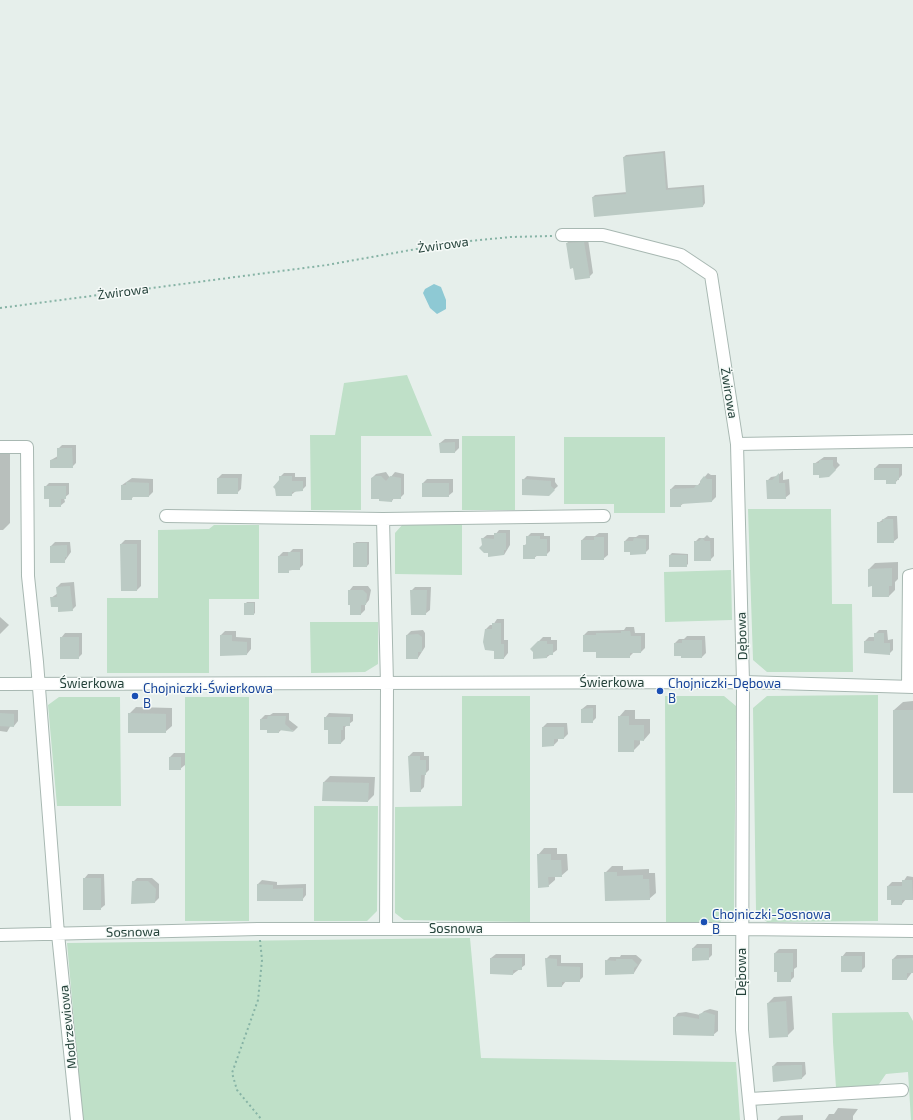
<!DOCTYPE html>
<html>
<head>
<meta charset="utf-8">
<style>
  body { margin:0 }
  canvas { display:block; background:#e6efeb }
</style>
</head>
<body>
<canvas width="913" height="1120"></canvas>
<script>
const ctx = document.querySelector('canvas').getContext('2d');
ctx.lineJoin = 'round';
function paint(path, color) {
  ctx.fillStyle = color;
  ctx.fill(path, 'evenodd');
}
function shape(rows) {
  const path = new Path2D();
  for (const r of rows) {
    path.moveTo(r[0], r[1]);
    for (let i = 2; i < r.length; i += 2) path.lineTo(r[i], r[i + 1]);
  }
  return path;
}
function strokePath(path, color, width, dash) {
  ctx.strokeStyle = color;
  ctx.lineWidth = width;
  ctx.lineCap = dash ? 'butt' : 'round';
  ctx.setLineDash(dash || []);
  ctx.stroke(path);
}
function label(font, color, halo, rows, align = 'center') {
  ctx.font = font + ' "Exo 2",sans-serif';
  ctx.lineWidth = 3;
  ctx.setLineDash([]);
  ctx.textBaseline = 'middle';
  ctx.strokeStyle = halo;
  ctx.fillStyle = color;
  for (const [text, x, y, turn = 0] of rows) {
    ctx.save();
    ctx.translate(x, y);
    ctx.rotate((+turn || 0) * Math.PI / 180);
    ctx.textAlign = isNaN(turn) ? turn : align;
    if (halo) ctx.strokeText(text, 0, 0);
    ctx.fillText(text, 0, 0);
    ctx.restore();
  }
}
const green = shape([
  [407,375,432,436,361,436,361,510,311,510,310,435,335,435,344,383],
  [462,436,515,436,515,510,462,510],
  [564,437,665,437,665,513,614,513,614,504,564,504],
  [748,509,831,509,832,604,852,604,853,672,767,672,753,660],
  [403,524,462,525,462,575,395,574,395,533],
  [214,525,259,525,259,599,209,599,209,673,107,673,107,598,158,598,158,530,209,529],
  [731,570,732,620,665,622,664,572],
  [310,622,378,622,378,664,365,672,311,673],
  [878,695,878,921,767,922,756,911,753,708,767,696],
  [462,696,530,696,530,922,404,920,395,913,395,807,462,806],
  [665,696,724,696,736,706,734,910,720,922,666,922],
  [59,697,120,697,121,806,57,806,48,705],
  [185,697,249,697,249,921,185,921],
  [314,806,378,806,377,911,367,921,314,921],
  [470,938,481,1058,736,1062,740,1120,83,1120,67,943],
  [908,1012,913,1021,913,1120,911,1120,908,1072,886,1074,877,1087,836,1088,833,1042,832,1013]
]);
const water = shape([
  [434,284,441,287,446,300,446,309,437,314,430,308,423,293,425,289]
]);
const shadow = shape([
  [665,151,668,188,704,185,705,203,703,206,593,197,595,195,627,192,624,157,626,155],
  [571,239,588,239,593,273,589,277,574,267,567,243],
  [445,439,459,439,459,448,455,452,440,443],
  [62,445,76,445,76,463,72,467,51,460,58,456,58,449],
  [0,447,10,448,10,523,3,530,0,530],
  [824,457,837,457,837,462,840,465,833,472,820,474,814,464],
  [879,464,902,464,902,475,895,483,887,479,875,468],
  [783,471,783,480,789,479,790,494,785,498,767,481,771,477,777,476],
  [386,472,390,478,395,472,404,474,404,494,400,498,394,498,392,501,372,478,376,474],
  [284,473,295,473,295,477,306,477,306,486,302,490,296,491,291,495,280,481,280,477],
  [708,473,711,475,716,475,716,497,712,501,684,503,680,506,671,489,675,485,698,485],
  [222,474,242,474,241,489,237,493,218,478],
  [527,476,555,478,555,482,558,486,548,495,523,480],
  [132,478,153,479,153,492,149,496,134,496,131,499,122,485],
  [427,479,453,479,453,492,448,496,423,483],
  [49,483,69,483,69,494,64,498,65,502,60,506,50,498,45,487],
  [888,516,897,516,898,538,893,542,878,523],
  [499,530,510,530,510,545,504,555,489,552,483,545,482,539,487,535,495,535],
  [531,533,544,533,544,536,550,536,550,551,546,555,538,555,534,558,524,546,527,543,527,537],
  [599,533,608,533,608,555,603,559,582,540,586,536,595,536],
  [639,535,649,535,649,549,645,553,631,551,625,541,629,537,636,537],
  [707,535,710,538,714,538,714,556,710,560,695,542,699,538,704,538],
  [125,540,141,540,141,586,137,590,121,544],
  [55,542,70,542,71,552,64,562,51,546],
  [356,542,369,542,369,564,367,566,354,544],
  [293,549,303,549,303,565,299,569,279,572,279,556,283,552,290,552],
  [672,553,688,554,688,564,686,566,670,555],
  [898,562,898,579,895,582,895,590,889,596,873,585,869,569,875,563],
  [74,582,76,606,72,610,59,606,51,598,58,593,57,587,61,583],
  [353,586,368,586,371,590,369,600,365,605,365,610,361,614,349,591],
  [415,587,431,587,430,610,425,614,411,591],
  [247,602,255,602,255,613,254,614,245,604],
  [0,617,9,625,0,634],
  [497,619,504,619,504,640,508,640,508,653,504,658,495,650,486,629,490,625,493,625],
  [626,627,634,627,635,633,645,633,645,648,641,652,634,652,629,657,597,651,584,635,588,631,624,630],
  [423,630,425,633,425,647,418,658,407,635,411,631],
  [879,630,887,630,888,640,893,639,893,650,889,654,865,641,869,637,875,637,875,634],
  [225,631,236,631,236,637,251,638,251,649,247,654,221,635],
  [65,633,82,633,82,654,78,658,61,638],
  [687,636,705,636,706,653,702,657,675,643,679,639,684,639],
  [543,637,551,637,551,640,557,640,557,650,547,657,534,658,534,652,531,649],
  [913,701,913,792,894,710,903,702],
  [587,705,596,705,596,718,592,722,582,709],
  [136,707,172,708,172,726,165,732,129,714],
  [0,710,18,710,18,721,14,726,11,725,7,732,0,731],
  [625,710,635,710,635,719,650,719,650,733,644,740,640,740,640,744,633,751,619,717],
  [273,713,289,713,289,720,298,727,294,731,282,729,279,732,261,719,265,715,270,715],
  [329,713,353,714,353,721,345,727,345,739,341,743,325,718],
  [547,723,567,723,568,734,564,738,558,738,558,741,554,745,543,727],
  [413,752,424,752,424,756,429,756,429,770,425,774,424,787,420,791,409,756],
  [174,753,185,753,185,765,180,769,170,757],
  [330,776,375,777,374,795,368,801,323,800,324,782],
  [544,848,557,848,557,854,567,854,568,870,561,876,555,876,555,880,548,886,538,855],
  [612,866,623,866,623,870,649,869,649,873,655,873,656,893,649,899,605,873],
  [88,874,104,874,105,905,100,909,84,879],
  [907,876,913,877,913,899,906,899,902,904,888,886,892,882,903,882],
  [137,878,152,878,159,884,159,898,155,902,133,882],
  [262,880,277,882,277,885,306,884,306,895,302,900,258,900,258,884],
  [697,944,712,944,712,955,708,959,693,948],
  [779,949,797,949,797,967,794,969,794,977,790,981,775,953],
  [846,952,865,952,865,967,861,971,842,957],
  [496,954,525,954,525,965,513,974,491,958],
  [550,955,561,955,561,963,583,963,583,977,579,981,566,981,562,986,546,959],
  [621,955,636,955,642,960,634,973,606,961,610,957,620,957],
  [897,955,913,955,913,971,907,979,893,959],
  [792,996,794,1029,787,1036,768,1003,774,997],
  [710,1009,718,1011,718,1031,713,1035,674,1018,678,1013,686,1012,700,1015,704,1011],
  [777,1062,805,1062,806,1074,802,1078,773,1066],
  [838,1108,858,1109,853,1116,853,1120,825,1120,829,1114,834,1114],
  [803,1115,803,1120,777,1120,781,1116]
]);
const building = shape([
  [663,153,666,190,702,187,703,207,594,217,592,197,626,194,623,157],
  [584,242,590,278,575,280,573,268,570,269,566,243],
  [455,442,455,453,440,453,439,443],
  [57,448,72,448,73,468,50,468,50,460,57,459],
  [819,460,833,460,833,466,836,470,829,477,819,478,819,475,813,475,813,463,819,463],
  [874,468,899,468,899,480,896,480,896,484,886,484,886,480,874,480],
  [779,473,779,483,785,483,786,499,767,499,766,480,772,480],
  [279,476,292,476,292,481,303,481,303,491,292,492,292,496,276,496,275,489,273,487,279,480],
  [375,476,381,476,386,481,390,476,401,478,401,499,392,499,392,502,379,501,379,499,371,499,371,478],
  [704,476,707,479,712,479,712,502,681,504,681,507,670,507,670,489,694,488,696,485,700,485,700,481],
  [217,478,238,478,238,494,217,494],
  [522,479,551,481,551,486,555,490,549,496,522,495],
  [126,482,149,483,149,497,132,497,132,500,121,500,121,485,126,485],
  [422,483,449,483,449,497,422,497],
  [44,486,66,486,66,499,61,499,61,507,49,507,49,499,44,499],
  [882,519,893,519,894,543,877,543,877,522,883,522],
  [494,533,506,533,506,550,504,550,504,555,488,557,488,553,484,553,479,548,482,545,481,538,494,539],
  [526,536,540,536,540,539,547,539,547,556,535,556,535,559,523,559,523,545,526,545],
  [594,537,604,537,604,560,581,560,581,540,594,540],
  [634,538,646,539,646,554,630,555,630,552,624,552,624,541,633,541],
  [702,538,705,541,710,541,711,561,694,561,694,541,699,541],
  [353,543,367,543,367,567,353,567],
  [120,544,137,544,137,591,121,591],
  [67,545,67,557,65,557,65,563,50,563,50,546],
  [288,552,300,552,300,570,289,570,289,573,278,573,278,556,288,556],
  [669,555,687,555,687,567,669,567],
  [892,568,892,586,889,586,889,597,872,597,872,586,868,587,868,569],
  [70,586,73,611,58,612,58,607,51,607,50,597,57,597,56,587],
  [348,590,363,590,367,594,366,605,361,605,361,615,350,615,350,605,348,605],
  [410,590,427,590,426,615,411,615],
  [244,603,254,603,254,615,244,615],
  [492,623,501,623,501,644,504,644,504,659,494,659,494,651,485,650,483,642,485,629,492,629],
  [621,631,630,631,631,636,641,636,641,653,630,653,630,658,596,658,596,652,583,652,583,635,596,635,596,633,621,633],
  [874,633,884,633,884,643,890,643,890,655,864,653,864,641,874,641],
  [418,634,422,637,422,652,418,652,418,659,406,659,406,635],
  [220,635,232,635,232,641,247,642,247,655,220,656],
  [60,637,79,637,79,659,60,659],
  [682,640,702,640,702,658,681,658,681,656,674,656,674,643,682,643],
  [538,641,547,641,547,644,553,644,553,655,547,655,547,658,533,659,533,652,530,649],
  [593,708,593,723,581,723,581,709],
  [893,710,913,710,913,793,893,793],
  [0,713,14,714,14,727,0,726],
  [128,713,166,714,166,733,128,733],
  [268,716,286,716,285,724,294,732,279,730,279,733,267,733,267,730,260,730,260,719,267,719],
  [618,716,629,716,629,725,644,725,644,741,634,740,634,752,618,752],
  [324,717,350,717,350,726,343,726,343,730,341,730,341,744,328,744,328,730,324,730],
  [542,727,564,727,564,739,554,739,554,746,542,747],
  [408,756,420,756,420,760,426,760,426,775,421,775,421,792,410,792],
  [169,757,181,757,181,770,169,770],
  [323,782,369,783,368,802,322,801],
  [537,854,551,854,551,860,561,860,562,877,548,877,549,887,538,888],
  [604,872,617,872,617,876,643,875,643,879,649,879,650,900,605,901],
  [83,878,101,878,101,910,83,910],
  [902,880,912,880,913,900,902,900,902,905,891,905,891,900,887,900,887,886,902,886],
  [132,881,148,881,156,889,155,903,131,904],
  [257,884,273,885,273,889,303,888,303,901,257,901],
  [692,948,709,948,709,960,692,961],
  [774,953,793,953,793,972,791,972,791,982,777,982,777,972,774,972],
  [841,956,862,956,862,972,841,972],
  [490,958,522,958,522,970,513,970,513,975,490,974],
  [545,958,557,959,557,966,580,967,580,982,562,982,562,987,547,987],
  [913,958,913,973,907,973,907,980,892,980,892,959],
  [616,959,632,959,638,965,634,968,634,974,605,975,605,960,616,961],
  [786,1001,788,1037,769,1038,767,1003],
  [705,1012,715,1015,714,1036,673,1035,673,1017,682,1016,699,1019,699,1014],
  [795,1065,802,1065,802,1079,773,1082,772,1066]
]);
const path = shape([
  [0,308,327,265,450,243,511,237,552,236],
  [260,940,262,960,258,1000,232,1073,237,1090,262,1120]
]);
const minor = shape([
  [562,235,603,235,681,255,711,275,737,444,743,682,742,1030,751,1120],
  [737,444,913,441],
  [0,447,27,447,28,576,37,662,58,934,77,1120],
  [166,516,383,519,604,516],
  [383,519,387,684,386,929],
  [0,684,743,682,913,687],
  [908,687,909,576,913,575],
  [0,935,258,929,742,929,913,931],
  [750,1099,902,1090]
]);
const markers = [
  [660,691,4,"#1a4fb4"],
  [135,696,4,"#1a4fb4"],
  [704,922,4,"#1a4fb4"]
];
const streetNames = [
  ["Żwirowa",443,245,-8],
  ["Żwirowa",123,292,-7],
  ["Żwirowa",729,393,81],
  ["Dębowa",742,636,-92],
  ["Świerkowa",612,683],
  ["Świerkowa",92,684],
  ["Sosnowa",456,929],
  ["Sosnowa",133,932,-1],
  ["Dębowa",742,972,-90],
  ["Modrzewiowa",68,1027,-96]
];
const transitNames = [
  ["Chojniczki-Dębowa",668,684],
  ["B",668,699],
  ["Chojniczki-Świerkowa",143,689],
  ["B",143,704],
  ["Chojniczki-Sosnowa",712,915],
  ["B",712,930]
];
paint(green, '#bfe0c8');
paint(water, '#8ec9d4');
paint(shadow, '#0003');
paint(building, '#bbcac4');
strokePath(minor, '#a8b8b2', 14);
strokePath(path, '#86b3a5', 2, [2, 3]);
strokePath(minor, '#fff', 12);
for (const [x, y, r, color] of markers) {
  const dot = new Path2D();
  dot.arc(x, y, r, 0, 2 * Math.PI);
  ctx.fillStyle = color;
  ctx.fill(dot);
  strokePath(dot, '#f7fbf9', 1.5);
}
label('13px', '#24423a', '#f7fbf9', streetNames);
label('13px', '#164399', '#f7fbf9', transitNames, 'left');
</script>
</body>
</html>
